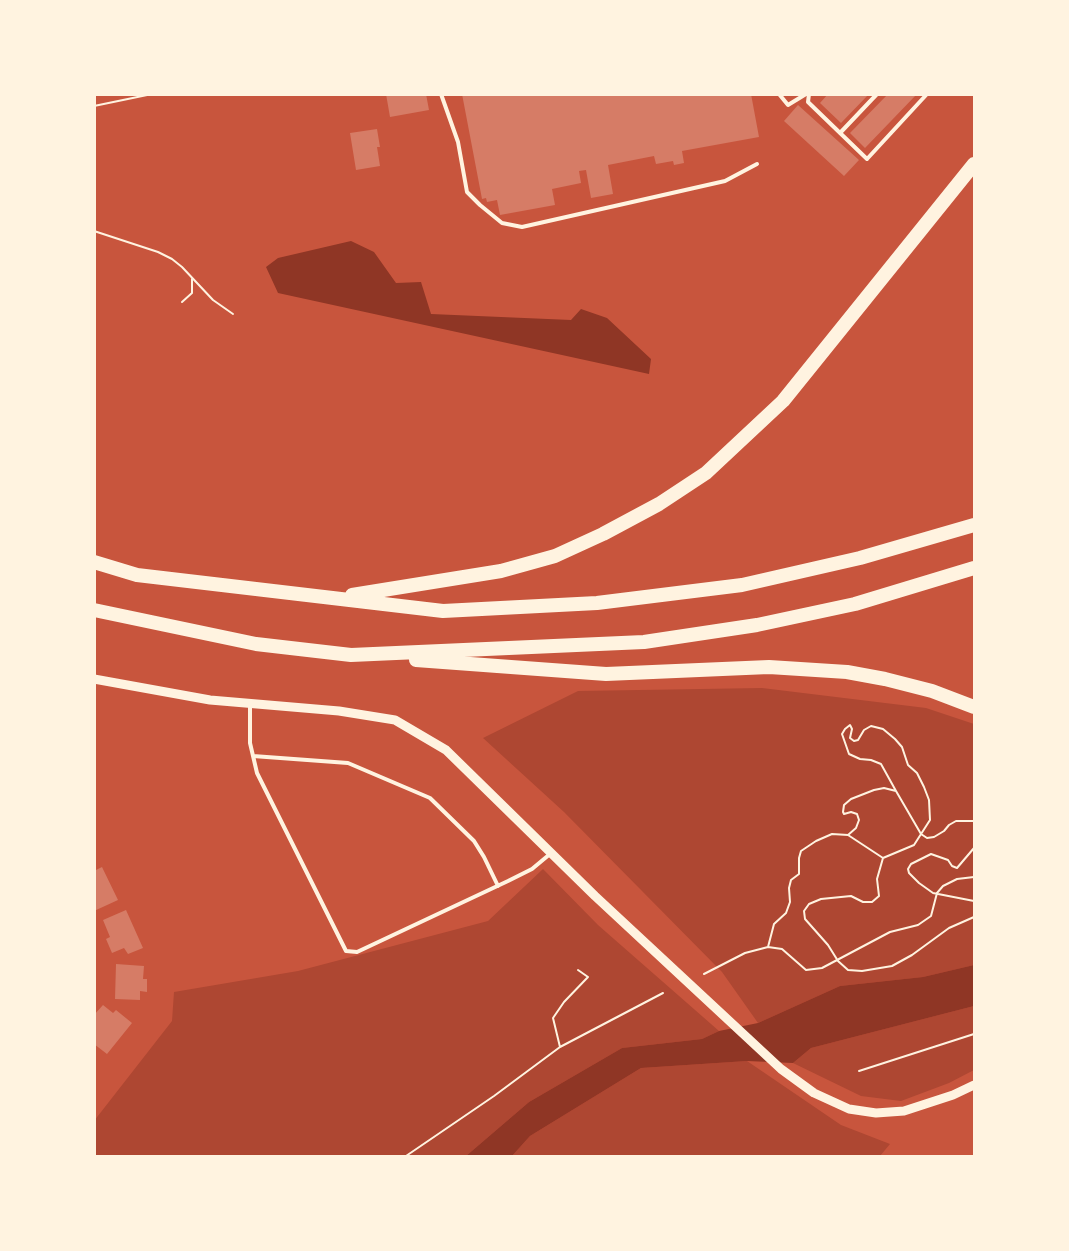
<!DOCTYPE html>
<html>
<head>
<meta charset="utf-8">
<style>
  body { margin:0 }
  #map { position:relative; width:1069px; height:1251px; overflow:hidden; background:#c8553d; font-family:"Libre Baskerville",serif }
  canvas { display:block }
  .frame { position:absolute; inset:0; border:96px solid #fff3e0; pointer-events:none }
</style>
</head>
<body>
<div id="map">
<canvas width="1069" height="1251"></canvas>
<div class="frame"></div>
</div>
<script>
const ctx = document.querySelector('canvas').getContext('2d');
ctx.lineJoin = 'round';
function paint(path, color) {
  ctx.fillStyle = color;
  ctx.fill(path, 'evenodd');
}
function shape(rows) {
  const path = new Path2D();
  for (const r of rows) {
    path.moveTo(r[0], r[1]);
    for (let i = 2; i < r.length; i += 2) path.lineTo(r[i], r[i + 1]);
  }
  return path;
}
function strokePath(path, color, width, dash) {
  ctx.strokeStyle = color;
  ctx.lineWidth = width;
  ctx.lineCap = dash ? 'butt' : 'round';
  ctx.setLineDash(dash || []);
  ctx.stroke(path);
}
const green = shape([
  [762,688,926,708,974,724,974,965,923,977,840,986,758,1023,722,972,564,812,483,738,578,691],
  [543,869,598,925,719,1031,702,1039,622,1048,529,1102,466,1156,95,1156,94,1121,172,1021,174,992,298,971,488,921],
  [974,1006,974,1070,949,1083,901,1101,861,1096,793,1063,811,1048],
  [747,1061,841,1125,890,1144,880,1156,512,1156,530,1136,641,1068]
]);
const water = shape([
  [351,241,374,252,396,283,421,282,431,314,571,320,581,309,607,318,651,359,649,374,278,293,266,267,278,258],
  [974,965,974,1006,811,1048,793,1063,747,1061,641,1068,530,1136,512,1156,466,1156,529,1102,622,1048,702,1039,719,1031,758,1023,840,986,923,977]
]);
const building = shape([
  [386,94,426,94,429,110,390,117],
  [462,94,751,94,759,137,682,151,684,163,674,165,673,161,656,164,654,156,608,165,613,194,591,198,586,170,579,171,581,183,552,189,555,205,500,215,497,200,487,202,486,198,482,199],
  [828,94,869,94,841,123,820,103],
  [888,94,917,94,865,148,850,133],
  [798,105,859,160,844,176,784,121],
  [377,129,380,147,377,147,380,166,356,170,350,133],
  [102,867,118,900,94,911,94,871],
  [126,910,143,948,128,954,124,948,112,953,106,939,110,937,103,920],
  [116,964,144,966,143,979,147,979,147,992,140,991,140,1000,115,999],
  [103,1005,113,1013,116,1010,132,1023,107,1054,94,1044,94,1015]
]);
const path = shape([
  [94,106,152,94],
  [94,231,158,252,172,259,182,267,213,300,233,314],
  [182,302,192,293,192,279],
  [896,791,881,764,871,760,860,759,849,754,842,734,845,729,850,725,852,729,850,738,854,741,858,740,864,730,871,726,883,729,895,739,902,747,908,765,917,773,924,787,929,800,930,820,914,845,883,858,877,879,879,896,872,902,863,902,851,896,821,899,809,904,804,911,805,919,828,945,838,961,848,970,862,971,892,966,912,955,949,928,974,917],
  [848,835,883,858],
  [974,848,957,868,952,866,948,860,931,854,911,864,908,869,909,873,919,883,933,893,974,901],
  [768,947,774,924,786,913,790,902,789,888,791,880,799,874,799,858,801,851,816,841,832,834,848,835,856,828,859,820,857,814,851,812,844,814,843,812,844,805,851,799,874,790,884,788,896,791,921,834,927,838,934,837,944,831,949,825,956,821,974,821],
  [704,974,745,953,768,947,782,949,806,970,822,968,890,932,918,925,931,916,937,893,943,886,957,879,974,877],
  [560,1047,553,1018,564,1002,588,977,578,970],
  [859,1071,974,1034],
  [406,1156,494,1096,560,1047,663,993]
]);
const service = shape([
  [441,94,458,142,467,192,480,205,502,223,522,227,725,181,757,164],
  [779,94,788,105,806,94],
  [809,94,808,102,867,159,927,94],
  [840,133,877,94],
  [250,705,250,743,257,773,346,951,357,952,508,881,532,869,550,854],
  [253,756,348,763,430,798,474,841,484,857,498,886]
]);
const tertiary = shape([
  [94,679,210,700,339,711,395,720,446,750,595,896,781,1069,814,1093,849,1109,876,1113,904,1111,953,1095,974,1085]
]);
const motorway = shape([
  [94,562,137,575,443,611,597,603,742,585,860,558,974,525],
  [352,595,501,571,555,556,603,534,659,504,706,473,783,401,974,164],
  [94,610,256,644,351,655,644,642,757,625,855,604,974,568],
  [416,660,606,674,769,667,847,672,885,679,932,691,974,707]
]);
paint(green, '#ae4732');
paint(water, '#8f3625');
paint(building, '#d67c66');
strokePath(path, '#fff3e0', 2);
strokePath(service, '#fff3e0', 4);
strokePath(tertiary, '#fff3e0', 9);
strokePath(motorway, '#fff3e0', 14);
</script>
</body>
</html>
